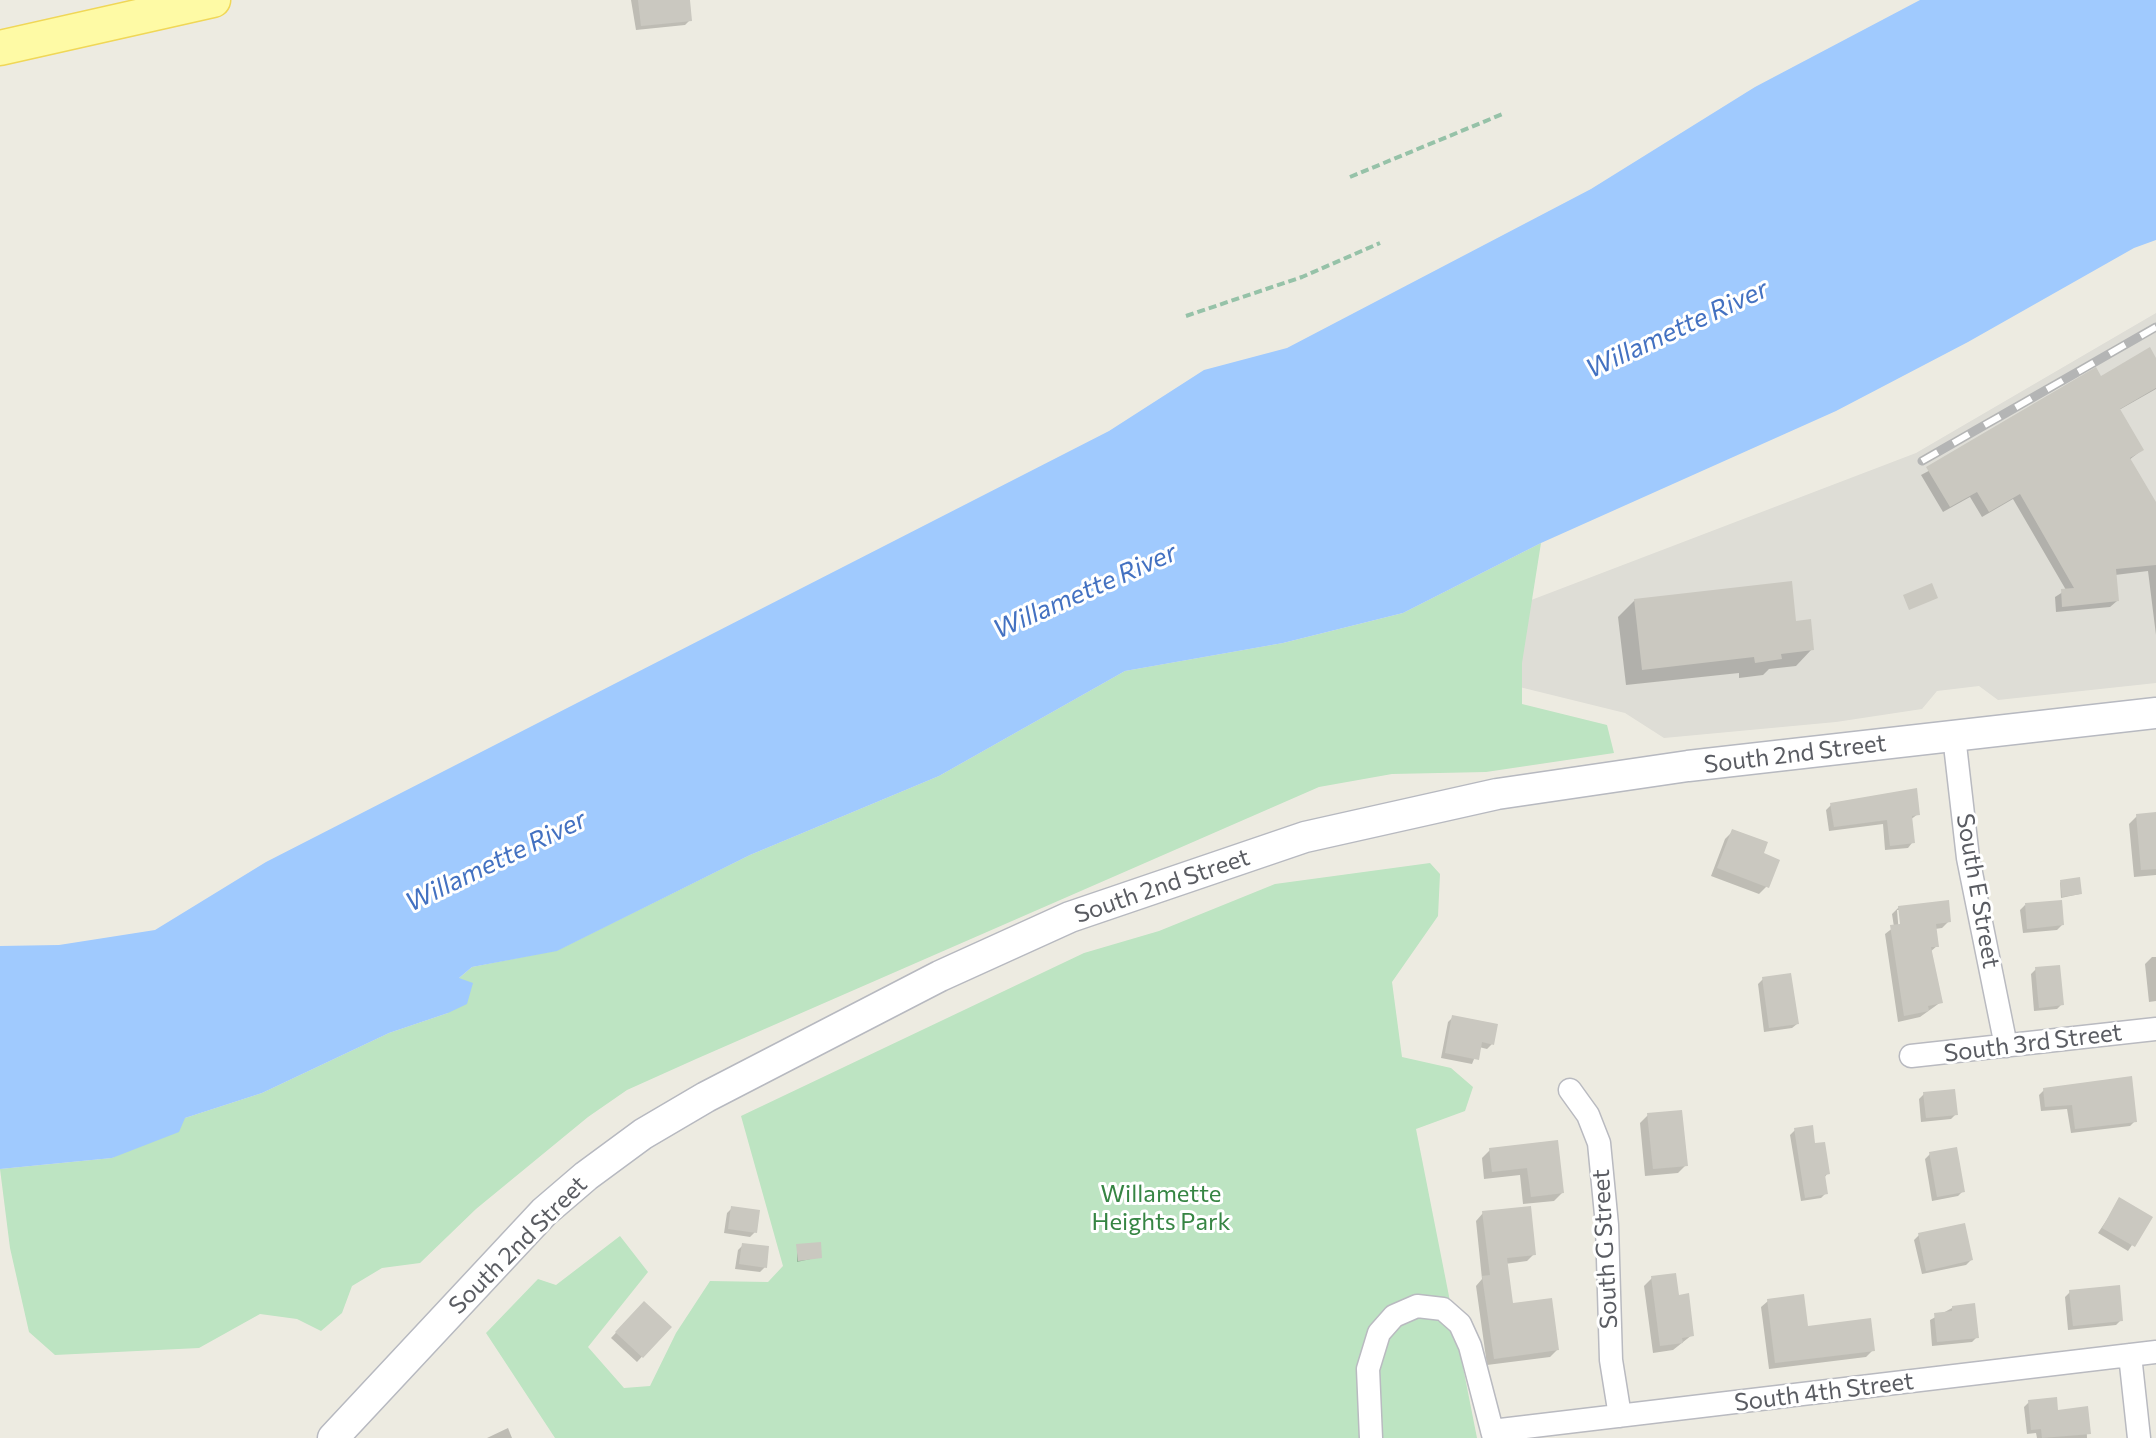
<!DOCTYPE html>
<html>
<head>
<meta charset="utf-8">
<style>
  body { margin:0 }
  canvas { display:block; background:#edebe1 }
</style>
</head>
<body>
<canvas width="2156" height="1438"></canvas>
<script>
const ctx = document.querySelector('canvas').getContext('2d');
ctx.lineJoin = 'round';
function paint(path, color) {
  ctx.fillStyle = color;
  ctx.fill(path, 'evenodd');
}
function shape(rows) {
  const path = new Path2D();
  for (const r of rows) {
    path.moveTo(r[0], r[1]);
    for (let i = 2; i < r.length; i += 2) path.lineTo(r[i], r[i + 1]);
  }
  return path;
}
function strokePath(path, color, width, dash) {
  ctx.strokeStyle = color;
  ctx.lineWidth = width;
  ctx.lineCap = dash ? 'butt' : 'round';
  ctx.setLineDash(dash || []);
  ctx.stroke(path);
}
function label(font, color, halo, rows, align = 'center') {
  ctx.font = font + ' Commissioner,sans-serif';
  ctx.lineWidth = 6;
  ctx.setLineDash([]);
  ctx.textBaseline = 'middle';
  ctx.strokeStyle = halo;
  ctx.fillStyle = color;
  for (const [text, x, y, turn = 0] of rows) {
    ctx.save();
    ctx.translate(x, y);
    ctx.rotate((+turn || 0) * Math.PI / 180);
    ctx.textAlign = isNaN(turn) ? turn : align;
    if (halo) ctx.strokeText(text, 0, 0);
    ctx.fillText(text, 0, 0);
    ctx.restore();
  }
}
const industrial = shape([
  [2156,313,2156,683,1998,700,1979,686,1937,691,1922,709,1836,722,1664,738,1625,713,1491,680,1492,615,1916,453]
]);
const green = shape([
  [1541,543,1522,663,1522,704,1607,725,1614,753,1486,772,1392,774,1319,787,696,1059,627,1090,588,1117,476,1209,420,1263,382,1268,352,1286,342,1313,321,1331,297,1319,260,1314,199,1348,55,1355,29,1332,10,1248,0,1169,112,1158,185,1118,262,1093,389,1033,448,1013,458,979,472,967,558,950,750,855,939,776,1125,671,1283,643,1403,613],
  [1430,863,1440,874,1438,916,1392,982,1402,1057,1451,1068,1473,1087,1465,1111,1416,1129,1477,1438,555,1438,486,1333,538,1279,556,1285,620,1236,648,1272,588,1347,624,1388,650,1386,676,1333,710,1281,768,1282,783,1266,741,1116,1084,953,1159,931,1275,884]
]);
const water = shape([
  [1920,0,2156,0,2156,240,2134,248,1968,342,1836,411,1541,543,1403,613,1283,643,1125,671,939,776,750,855,557,951,472,967,459,978,473,983,467,1004,448,1013,389,1033,262,1093,185,1118,179,1132,112,1158,0,1169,0,946,59,945,155,930,266,862,1109,431,1204,370,1287,348,1591,189,1755,87]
]);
const shadow = shape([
  [631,0,688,0,690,20,685,25,636,30],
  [2156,362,2156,389,2119,410,2142,450,2129,460,2156,506,2156,635,2148,571,2115,575,2117,601,2110,607,2056,612,2055,597,2066,590,2013,499,1982,517,1970,497,1943,512,1921,475,2101,379],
  [1635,600,1794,623,1812,649,1796,666,1769,669,1763,675,1739,678,1739,673,1626,685,1618,617],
  [1831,805,1918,814,1910,820,1912,843,1908,848,1885,850,1883,824,1829,831,1826,810],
  [2156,814,2156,875,2134,877,2129,824,2137,816],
  [1733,831,1761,855,1767,886,1759,894,1711,876,1725,839],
  [2060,882,2080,894,2061,898],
  [2025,905,2062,925,2057,930,2023,933,2020,910],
  [1899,907,1949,921,1942,928,1935,929,1937,946,1930,952,1941,1002,1920,1017,1898,1022,1885,934,1894,927,1892,914],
  [1897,910,1901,910,1903,934,1899,934],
  [2152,957,2156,957,2156,1001,2149,1002,2145,964],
  [2036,969,2062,1004,2057,1009,2034,1011,2031,974],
  [1763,979,1797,1024,1792,1028,1764,1032,1758,984],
  [1453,1017,1492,1044,1487,1049,1479,1047,1472,1064,1441,1058,1448,1022],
  [2044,1090,2135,1121,2130,1126,2071,1133,2067,1109,2041,1111,2039,1095],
  [1924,1094,1956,1114,1951,1119,1921,1122,1919,1099],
  [1648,1115,1686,1165,1678,1173,1645,1176,1640,1123],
  [1795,1130,1814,1146,1828,1173,1824,1178,1826,1193,1821,1198,1801,1201,1790,1135],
  [1556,1142,1562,1193,1554,1201,1523,1204,1520,1175,1484,1179,1482,1158,1490,1150],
  [1930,1154,1963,1191,1958,1196,1932,1201,1925,1159],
  [2120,1200,2150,1218,2128,1251,2098,1233],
  [732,1208,755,1232,750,1237,724,1233,727,1213],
  [1483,1213,1534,1254,1527,1261,1505,1264,1511,1305,1557,1350,1550,1357,1487,1365,1476,1286,1482,1279,1476,1221],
  [1919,1235,1971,1260,1966,1265,1922,1274,1914,1240],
  [743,1245,765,1267,760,1272,735,1269,738,1250],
  [797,1246,820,1257,797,1262],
  [1652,1278,1677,1297,1692,1335,1673,1350,1653,1353,1644,1286],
  [2070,1292,2121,1320,2116,1325,2068,1330,2065,1297],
  [1768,1301,1806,1328,1873,1350,1866,1357,1769,1369,1761,1307],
  [644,1303,669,1327,637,1362,611,1338],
  [1952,1308,1977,1337,1972,1342,1932,1346,1930,1320],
  [2029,1402,2056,1412,2086,1409,2087,1438,2037,1438,2036,1433,2027,1434,2024,1407],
  [508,1428,512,1438,487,1438]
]);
const building = shape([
  [638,0,690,0,692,21,641,26],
  [2150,347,2156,358,2156,388,2120,409,2144,450,2130,458,2156,502,2156,565,2116,569,2119,601,2062,607,2061,589,2074,588,2020,494,1989,512,1977,492,1950,507,1926,467,2096,367,2101,376],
  [1792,581,1796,621,1811,619,1814,650,1781,654,1782,659,1755,663,1754,657,1642,670,1634,599],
  [1932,583,1938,598,1909,610,1903,595],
  [1917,788,1920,815,1912,816,1915,843,1890,846,1887,820,1834,827,1830,803],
  [2156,812,2156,869,2141,870,2136,814],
  [1732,829,1768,842,1764,853,1780,860,1769,888,1717,868],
  [2080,877,2082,894,2062,897,2060,880],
  [1949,900,1951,922,1936,924,1939,947,1931,947,1943,1003,1928,1006,1929,1011,1904,1016,1890,925,1900,924,1898,906],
  [2062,900,2064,925,2027,929,2025,903],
  [2060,965,2064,1005,2039,1008,2035,967],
  [1791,973,1799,1024,1769,1028,1762,977],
  [1452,1015,1498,1024,1494,1045,1482,1042,1479,1060,1445,1053],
  [2132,1076,2137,1122,2075,1129,2072,1105,2045,1107,2043,1088],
  [1955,1089,1958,1115,1926,1118,1923,1092],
  [1682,1110,1688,1166,1653,1169,1647,1113],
  [1813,1125,1815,1143,1825,1142,1830,1174,1825,1175,1828,1194,1805,1198,1794,1128],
  [1558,1140,1564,1193,1531,1197,1527,1168,1492,1172,1489,1148],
  [1957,1147,1965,1192,1937,1197,1929,1152],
  [2119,1197,2153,1217,2135,1247,2102,1228],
  [731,1206,760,1210,757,1233,728,1229],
  [1531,1206,1536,1255,1507,1258,1513,1303,1552,1298,1559,1350,1494,1359,1482,1276,1490,1275,1482,1211],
  [1965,1223,1973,1260,1926,1271,1918,1233],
  [821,1242,822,1258,798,1261,796,1244],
  [742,1243,769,1246,767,1268,739,1264],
  [1676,1273,1679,1295,1689,1293,1694,1336,1682,1338,1683,1343,1660,1346,1651,1276],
  [2120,1285,2123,1321,2073,1326,2069,1290],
  [1804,1294,1808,1326,1871,1318,1875,1351,1775,1363,1767,1299],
  [644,1301,672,1327,643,1358,615,1332],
  [1975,1303,1979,1338,1937,1342,1934,1313,1952,1311,1952,1306],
  [2057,1397,2058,1410,2088,1406,2091,1434,2042,1438,2041,1429,2031,1430,2028,1400]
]);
const path = shape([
  [1350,177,1505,113],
  [1186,316,1302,277,1380,243]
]);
const street = shape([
  [1954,736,1968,858,2006,1046],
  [1911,1056,2156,1029],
  [1570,1090,1588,1115,1599,1143,1607,1225,1611,1360,1620,1416],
  [2130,1355,2139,1438],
  [1492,1431,2156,1352],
  [1371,1438,1368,1369,1379,1333,1394,1316,1417,1306,1443,1309,1460,1324,1470,1346,1494,1438]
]);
const secondary = shape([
  [333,1438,544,1212,586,1176,643,1134,706,1097,940,976,1070,917,1305,837,1497,794,1688,766,2156,713]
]);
const primary = shape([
  [0,48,213,0]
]);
const rail = shape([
  [1922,461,2156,327]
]);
const streetNames = [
  ["South 2nd Street",1795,754,-7],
  ["South 2nd Street",1162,886,-19],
  ["South E Street",1978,891,80],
  ["South 3rd Street",2033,1043,-7],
  ["South 2nd Street",518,1245,-45],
  ["South G Street",1605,1249,-93],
  ["South 4th Street",1824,1392,-7]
];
const parkNames = [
  ["Willamette",1161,1194],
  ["Heights Park",1161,1222]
];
const waterNames = [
  ["Willamette River",1677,329,-25],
  ["Willamette River",1085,591,-24],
  ["Willamette River",496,861,-26]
];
paint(industrial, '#deddd6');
paint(green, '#bde4c2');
paint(water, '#a0cafe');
paint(shadow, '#0003');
paint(building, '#cac8c0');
strokePath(street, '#b9bac0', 25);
strokePath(secondary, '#b7b9c0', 33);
strokePath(primary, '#f0d757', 37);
strokePath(path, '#96c2a8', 4, [8, 4]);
strokePath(street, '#fff', 22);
strokePath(secondary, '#fff', 30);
strokePath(primary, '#fefaa5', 34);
strokePath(rail, '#b4b5b5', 9);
strokePath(rail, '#fff', 6, [18]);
label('24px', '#5a5c62', '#fff', streetNames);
label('24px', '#368543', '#fff', parkNames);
label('italic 26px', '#4371c1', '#fff', waterNames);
</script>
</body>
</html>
